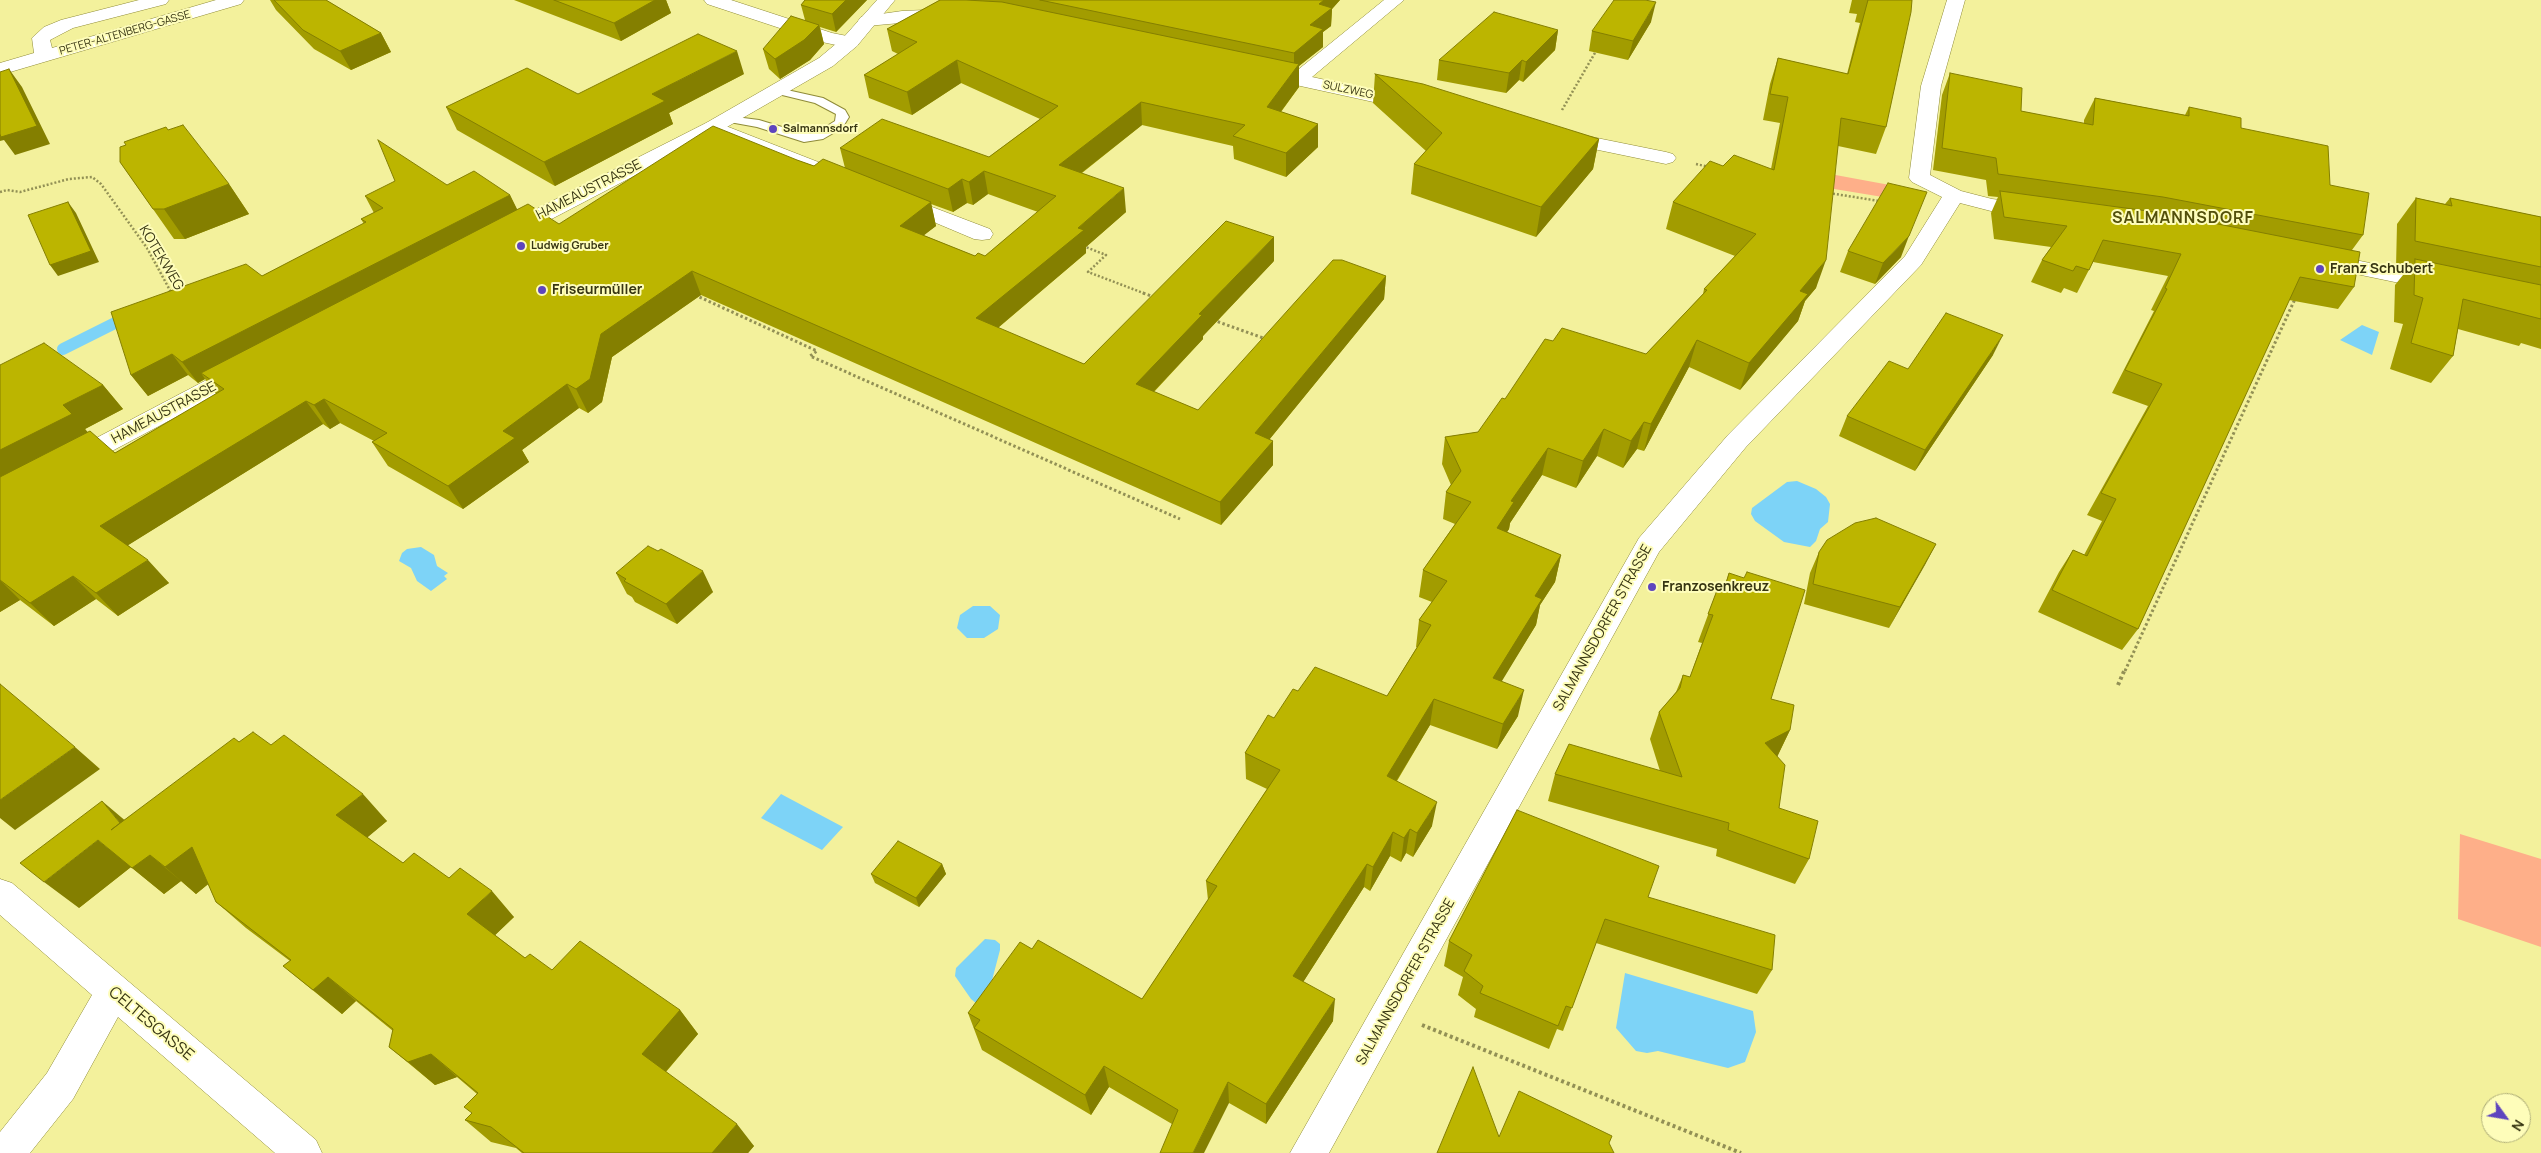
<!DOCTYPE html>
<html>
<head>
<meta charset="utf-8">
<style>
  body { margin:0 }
  #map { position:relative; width:2541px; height:1153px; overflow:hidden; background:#f3f19c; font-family:Manrope,sans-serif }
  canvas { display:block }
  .north { position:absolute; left:2481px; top:1093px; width:50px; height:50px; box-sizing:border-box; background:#fefdba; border:1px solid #aead77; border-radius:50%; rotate:122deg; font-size:14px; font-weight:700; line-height:20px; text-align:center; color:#373512 }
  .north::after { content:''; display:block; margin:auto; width:18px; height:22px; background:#5e45be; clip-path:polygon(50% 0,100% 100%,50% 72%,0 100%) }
</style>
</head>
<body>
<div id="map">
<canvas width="2541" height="1153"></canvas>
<div class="north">N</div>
</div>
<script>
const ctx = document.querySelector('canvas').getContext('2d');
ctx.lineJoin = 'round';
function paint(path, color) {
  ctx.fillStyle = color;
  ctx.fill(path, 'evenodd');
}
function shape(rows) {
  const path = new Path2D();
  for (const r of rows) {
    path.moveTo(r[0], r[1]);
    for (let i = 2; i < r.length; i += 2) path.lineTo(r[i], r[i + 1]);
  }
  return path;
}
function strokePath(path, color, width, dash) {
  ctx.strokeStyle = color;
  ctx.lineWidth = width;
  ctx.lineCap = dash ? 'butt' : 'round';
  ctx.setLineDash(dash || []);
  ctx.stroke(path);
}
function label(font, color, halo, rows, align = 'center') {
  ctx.font = font + ' Manrope,sans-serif';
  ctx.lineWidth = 4;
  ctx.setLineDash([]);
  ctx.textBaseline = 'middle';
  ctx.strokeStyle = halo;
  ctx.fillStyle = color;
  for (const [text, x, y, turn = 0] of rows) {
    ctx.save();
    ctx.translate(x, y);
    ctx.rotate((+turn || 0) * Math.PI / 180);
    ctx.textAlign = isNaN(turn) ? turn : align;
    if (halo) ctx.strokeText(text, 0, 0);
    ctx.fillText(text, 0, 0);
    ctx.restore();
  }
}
const green = shape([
  [1803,169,1906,188,1907,201,1792,182],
  [2460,834,2541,859,2541,947,2458,919]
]);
const water = shape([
  [2362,325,2379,332,2372,355,2340,340],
  [1797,481,1816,489,1826,497,1830,504,1828,522,1820,529,1816,541,1810,547,1784,542,1755,521,1751,514,1752,508,1787,482],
  [421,547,434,555,437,566,448,573,444,576,447,579,431,591,417,581,411,568,399,561,402,553,407,549],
  [973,606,990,606,1000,615,998,629,984,638,967,638,957,628,960,615],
  [781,794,843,827,822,850,761,818],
  [985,939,995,940,1000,944,1000,950,991,984,977,1004,971,999,955,976,956,968],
  [1625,973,1753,1011,1756,1032,1745,1062,1728,1068,1658,1051,1647,1053,1636,1051,1616,1028]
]);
const stream = shape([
  [63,349,129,316]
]);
const pathFar2 = shape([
  [1562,110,1596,51],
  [1696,164,1709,167],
  [0,192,7,190,20,192,69,179,92,177,101,184,147,248,172,294],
  [1829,193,1879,201],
  [1083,246,1106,255,1088,272,1146,294]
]);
const pathFar1 = shape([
  [1143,293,1154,297],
  [695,295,817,351,810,356,1180,519],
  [1213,320,1266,339],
  [2125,671,2295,299]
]);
const path = shape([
  [2118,685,2125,669],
  [1422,1025,1741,1153]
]);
const lane = shape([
  [778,88,823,98,845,110,849,117,844,125,835,132,823,139,804,142,757,127,724,121,722,119,728,116,759,120,805,134,816,133,835,121,836,114,815,103,774,93,774,89,778,88]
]);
const street = shape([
  [139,0,169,0,166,4,73,28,50,40,52,48,216,0,244,0,241,4,0,75,0,63,34,53,32,38,44,27,61,20,139,0],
  [704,0,731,0,832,33,857,38,859,42,857,46,850,48,822,42,707,4,704,0],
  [1384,0,1404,0,1312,77,1417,100,1420,104,1417,108,1410,110,1264,78,1257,76,1255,72,1257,68,1264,66,1294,73,1384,0],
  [1947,0,1965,0,1941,86,1930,175,1961,191,1992,199,2030,204,2038,205,2041,210,2038,215,2030,216,1991,211,1960,203,1921,265,1746,447,1659,552,1329,1153,1290,1153,1639,538,1728,435,1905,256,1942,197,1912,182,1909,178,1921,86,1947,0],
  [949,9,955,10,958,14,955,18,867,26,861,25,858,21,861,17,867,16,902,11,949,9],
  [713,121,849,174,852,178,849,182,842,184,835,182,706,131,703,127,706,123,713,121],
  [1562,131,1666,152,1673,154,1676,158,1673,162,1666,164,1555,141,1552,137,1555,133,1562,131],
  [898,194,990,229,993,234,990,239,982,240,974,239,891,204,887,200,891,196,898,194],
  [2321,253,2438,277,2446,279,2449,284,2446,289,2438,291,2313,265,2310,260,2313,255,2321,253],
  [0,879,12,883,316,1140,322,1153,275,1153,118,1017,73,1099,30,1153,0,1153,0,1132,47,1073,92,995,0,915,0,879]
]);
const secondary = shape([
  [877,0,895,0,857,46,833,66,720,131,517,237,509,238,501,237,498,232,501,227,706,123,819,58,843,38,877,0],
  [245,362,253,364,257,370,253,376,80,468,71,471,62,468,58,462,62,456,237,364,245,362]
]);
const wall = shape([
  [270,0,326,0,381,33,391,52,351,70,314,49,276,10],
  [514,0,666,0,671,13,621,41],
  [805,0,867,0,836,32,820,27,824,44,810,60,780,79,769,69,763,49,805,20,801,5],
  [940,0,1340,0,1332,9,1331,26,1323,32,1323,47,1299,66,1299,87,1281,112,1318,124,1318,147,1286,177,1234,159,1233,146,1142,125,1082,173,1126,212,1086,247,1086,253,998,328,1084,364,1274,261,1203,336,1203,339,1154,392,1198,410,1386,276,1384,299,1269,440,1273,441,1273,465,1221,525,701,295,612,357,602,402,588,413,579,408,522,450,529,462,463,509,388,466,372,442,374,441,340,423,330,429,323,424,128,545,169,583,118,616,96,599,54,626,20,600,0,612,0,365,103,385,123,409,85,429,87,432,115,453,216,394,205,379,198,383,188,375,148,396,131,375,262,276,364,224,361,219,374,213,365,196,447,185,510,195,517,210,559,224,797,160,814,166,845,168,840,148,989,157,1040,119,961,83,912,115,869,98,864,75,898,54,892,51,887,29],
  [988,194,1038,212,985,256,975,256,923,235,936,226,931,204,953,212,967,203,973,205],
  [1852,0,1912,0,1886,127,1876,154,1838,146,1816,288,1805,301,1798,321,1740,390,1689,367,1644,451,1637,449,1623,468,1597,456,1576,488,1542,475,1510,523,1509,529,1507,532,1561,555,1555,582,1540,605,1536,625,1501,681,1518,716,1497,749,1430,725,1397,781,1432,826,1413,857,1406,853,1401,862,1390,856,1370,891,1364,887,1303,982,1333,1021,1266,1124,1229,1103,1172,1124,1109,1087,1091,1115,982,1050,968,1013,1032,949,1142,999,1208,900,1206,881,1267,789,1246,779,1245,753,1274,718,1298,691,1387,696,1417,647,1416,647,1419,620,1432,602,1419,597,1423,570,1455,524,1443,519,1446,492,1451,485,1442,464,1445,437,1478,432,1553,341,1646,354,1703,294,1704,289,1735,256,1666,229,1673,202,1723,166,1771,169,1780,123,1763,120,1770,84,1778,58,1847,74,1860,23,1855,22,1857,14,1849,13],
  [1651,22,1628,60,1589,51,1592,31],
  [1558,30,1555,50,1523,82,1519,80,1506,93,1437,80,1439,60],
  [1950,73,2021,111,2084,124,2084,120,2095,98,2185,115,2189,107,2241,128,2330,185,2363,235,2352,250,2354,287,2338,309,2289,300,2138,629,2122,650,2038,612,2059,572,2073,550,2084,555,2102,521,2087,515,2148,406,2112,393,2154,311,2151,310,2168,276,2093,262,2077,293,2064,288,2061,293,2031,282,2042,260,2051,247,1994,239,1991,213,1998,197,1988,196,1986,180,1933,170,1942,95],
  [744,74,669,113,673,124,555,186,457,130,446,107,578,94],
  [1375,74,1599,139,1593,169,1536,237,1411,194,1414,164,1426,151,1373,103],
  [168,130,229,184,249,214,185,239,174,239,120,162],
  [2416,198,2445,204,2450,198,2541,217,2541,349,2521,343,2519,346,2458,329,2453,356,2431,383,2390,369,2403,324,2394,322,2395,285,2407,270,2396,267,2397,224],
  [1848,251,1901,257,1875,284,1840,272],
  [1993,355,1915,471,1839,436,1847,416,1908,369],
  [1936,544,1889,628,1804,604,1810,573,1819,552],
  [658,551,713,592,677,624,635,602,632,597,627,594,616,573],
  [1729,573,1771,699,1790,730,1777,757,1779,808,1809,859,1795,884,1716,856,1717,849,1548,801,1555,774,1660,771,1650,739,1659,712,1676,692,1683,675,1690,677,1702,643,1698,642,1719,585,1724,587],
  [239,742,271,745,387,821,367,837,403,863,449,878,514,917,495,935,525,958,552,970,680,1010,698,1034,666,1072,754,1146,748,1153,522,1153,516,1148,491,1142,465,1120,472,1113,477,1094,457,1077,435,1085,389,1047,393,1031,356,1001,342,1014,283,966,290,961,246,928,216,902,208,884,196,894,181,881,164,894,131,867,79,908,124,820],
  [942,864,946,874,919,907,875,883,871,874],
  [1648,897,1772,970,1757,994,1596,943,1563,1031,1557,1029,1549,1049,1474,1017,1476,1009,1458,995,1463,977,1444,966,1449,941]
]);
const shadedWall = shape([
  [655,0,666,0,671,13,621,41,614,23],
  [846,0,867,0,836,32,832,14],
  [1324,0,1340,0,1332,9,1331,26,1323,32,1323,47,1299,66,1299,87,1267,130,1267,107,1294,71,1294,53,1310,25,1319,4],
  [1656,2,1651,22,1628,60,1633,41],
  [819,25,824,44,810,60,780,79,775,59],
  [1558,30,1555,50,1523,82,1526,62],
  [381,33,391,52,351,70,340,51],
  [737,51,744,74,669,113,673,124,555,186,544,162,652,94],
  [957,60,961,83,912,115,907,92],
  [1522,60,1519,80,1506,93,1509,73],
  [9,69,22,87,50,144,15,155,4,140,0,141,0,130],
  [1141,102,1142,125,1062,188,1059,165],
  [1318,124,1318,147,1286,177,1286,153],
  [1599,139,1593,169,1536,237,1541,207],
  [984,171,988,194,973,205,969,182],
  [962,179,967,203,953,212,948,189],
  [229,184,249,214,185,239,164,209],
  [1124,188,1126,212,1086,247,1086,253,981,342,976,318],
  [510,195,520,215,201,373,205,379,198,383,182,362],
  [68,202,76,213,99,262,58,276,50,265],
  [931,202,936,226,905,250,900,226],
  [1909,236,1901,257,1875,284,1883,263],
  [1274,237,1274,261,1203,336,1203,339,1138,408,1136,384,1199,314],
  [1826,260,1816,288,1805,301,1798,321,1740,390,1749,363,1800,291],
  [692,271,701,295,612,357,602,402,588,413,576,389,601,334],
  [1386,276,1384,299,1255,457,1255,433],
  [2003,335,1993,355,1915,471,1925,450],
  [1697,340,1689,367,1644,451,1651,424],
  [172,354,188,375,148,396,131,375],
  [567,384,579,408,522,450,529,462,463,509,448,486,503,431],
  [103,385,123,409,85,429,93,438,0,486,0,450,63,405],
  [324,399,340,423,330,429,314,405],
  [306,401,323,424,122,549,100,526],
  [1644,422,1637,449,1623,468,1631,441],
  [1604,429,1597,456,1576,488,1583,461],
  [1273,441,1273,465,1221,525,1220,502],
  [1548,448,1542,475,1510,523,1509,529,1492,555,1497,528,1511,501],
  [1936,544,1925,565,1889,628,1900,607],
  [1561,555,1555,582,1540,605,1536,625,1488,704,1493,678,1535,596],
  [148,560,169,583,118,616,96,593],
  [703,571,713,592,677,624,666,604],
  [73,576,96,599,54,626,30,603],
  [0,580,20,600,0,612],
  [1524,690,1518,716,1497,749,1503,724],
  [1434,699,1430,725,1384,801,1387,776],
  [1790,730,1777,757,1765,743],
  [75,747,100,769,15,830,0,818,0,800],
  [363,794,387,821,362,842,336,815],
  [102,801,134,828,120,823],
  [1437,802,1432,826,1413,857,1417,833],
  [1410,829,1406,853,1401,862,1404,838],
  [1393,832,1390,856,1370,891,1373,867],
  [98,840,131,867,79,908,44,882],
  [192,847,222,873,196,894,165,867],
  [150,855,181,881,164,894,132,868],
  [942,864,946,874,919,907,916,898],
  [1367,864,1364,887,1293,998,1293,976],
  [492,891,514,917,490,940,467,914],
  [328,977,356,1001,342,1014,313,990],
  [1335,999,1333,1021,1266,1124,1266,1104],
  [680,1010,698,1034,661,1077,642,1054],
  [431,1054,457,1077,435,1085,408,1062],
  [1104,1066,1109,1087,1091,1115,1085,1095],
  [1228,1082,1229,1103,1204,1153,1193,1153],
  [737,1124,754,1146,748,1153,712,1153]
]);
const building = shape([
  [274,0,326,0,381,33,340,51,303,30,274,0],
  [554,0,655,0,614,23,554,0],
  [805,0,846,0,832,14,801,5,805,0],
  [940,0,966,0,1002,2,1299,64,1267,107,1318,124,1286,153,1233,136,1245,125,1141,102,1059,165,1124,188,1078,228,1084,230,976,318,1084,364,1226,221,1274,237,1199,314,1202,315,1136,384,1198,410,1333,260,1342,260,1386,276,1255,433,1273,441,1220,502,692,271,601,334,590,379,576,389,567,384,503,431,515,438,448,486,372,442,387,433,324,399,314,405,306,401,100,526,148,560,96,593,73,576,30,603,0,580,0,477,90,431,115,453,224,389,201,373,528,204,559,224,713,126,797,160,814,166,823,159,931,202,900,226,975,256,978,253,985,256,1056,196,984,171,969,182,962,179,948,189,840,148,882,119,989,157,1058,106,957,60,907,92,864,75,917,42,887,29,940,0],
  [1040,0,1324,0,1319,4,1332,8,1310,25,1323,29,1294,53,1040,0],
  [1614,0,1645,0,1656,2,1633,41,1592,31,1614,0],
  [1868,0,1912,0,1911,12,1886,127,1841,118,1826,260,1800,291,1808,294,1749,363,1697,340,1651,424,1644,422,1631,441,1604,429,1583,461,1548,448,1511,501,1514,502,1497,528,1561,555,1535,596,1542,599,1493,678,1524,690,1503,724,1434,699,1387,776,1437,802,1417,833,1410,829,1404,838,1393,832,1373,867,1367,864,1293,976,1335,999,1266,1104,1228,1082,1193,1153,1160,1153,1178,1110,1104,1066,1085,1095,974,1028,980,1020,968,1013,1020,942,1032,949,1038,940,1142,999,1217,886,1206,881,1280,770,1245,753,1268,715,1274,718,1293,689,1298,691,1315,667,1387,696,1431,625,1419,620,1447,581,1423,570,1471,502,1446,492,1461,471,1445,437,1478,432,1502,398,1505,399,1545,339,1553,341,1562,328,1646,354,1707,290,1704,289,1756,234,1673,202,1710,161,1723,166,1734,155,1774,170,1788,97,1770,94,1778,58,1848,74,1868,0],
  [1494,12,1558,30,1526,62,1522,60,1509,73,1439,60,1494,12],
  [791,16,819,25,804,40,775,59,763,49,791,16],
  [698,34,737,51,652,94,665,101,544,162,446,107,527,68,578,94,698,34],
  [9,69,37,126,1,137,0,134,0,72,9,69],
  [1950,73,2022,88,2021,111,2093,125,2095,98,2189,116,2189,107,2241,118,2241,128,2328,146,2330,185,2369,193,2363,235,2163,197,1998,174,1996,158,1942,148,1950,73],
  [1375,74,1423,84,1599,139,1541,207,1414,164,1442,133,1375,74],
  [183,125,229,184,164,209,153,209,120,162,120,147,126,145,124,142,166,127,168,130,183,125],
  [378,140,447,185,474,171,510,195,182,362,172,354,131,375,111,312,246,264,262,276,366,222,361,219,383,208,365,196,395,181,378,140],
  [1888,183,1927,192,1909,236,1883,263,1848,251,1888,183],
  [2000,191,2162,213,2360,252,2354,287,2300,277,2138,629,2052,590,2073,550,2087,556,2116,499,2101,493,2162,384,2125,370,2167,289,2165,288,2181,254,2103,240,2089,270,2076,266,2073,271,2042,260,2067,226,2004,217,2000,191],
  [2416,198,2452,206,2450,198,2541,217,2541,267,2415,241,2416,198],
  [68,202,91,251,50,265,28,215,68,202],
  [2415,259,2541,285,2541,319,2463,299,2453,356,2411,343,2423,298,2414,295,2415,259],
  [1946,313,2003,335,1925,450,1847,416,1889,361,1908,369,1946,313],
  [44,343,103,385,63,405,72,414,0,450,0,365,44,343],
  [1876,518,1936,544,1900,607,1813,584,1819,552,1827,540,1855,523,1876,518],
  [648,546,658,551,661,549,703,571,666,604,624,581,626,579,616,573,648,546],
  [1747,572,1805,590,1771,699,1794,705,1790,730,1765,743,1785,765,1779,808,1818,821,1809,859,1728,830,1729,823,1555,774,1569,744,1682,777,1659,712,1680,688,1683,675,1690,677,1713,615,1708,614,1719,585,1725,587,1729,573,1744,578,1747,572],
  [0,684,75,747,0,800,0,684],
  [253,732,271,745,284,735,363,794,336,815,403,863,414,853,449,878,460,868,492,891,467,914,525,958,530,954,552,970,580,941,680,1010,642,1054,737,1124,712,1153,524,1153,491,1127,465,1120,472,1113,464,1107,478,1093,431,1054,408,1062,389,1047,393,1029,328,977,313,990,283,966,291,960,216,902,192,847,165,867,150,855,132,868,98,840,44,882,20,863,102,801,120,823,111,830,234,738,239,742,253,732],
  [1517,810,1659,866,1648,897,1775,935,1772,970,1605,919,1572,1008,1566,1006,1558,1026,1480,993,1483,986,1464,971,1472,955,1449,941,1517,810],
  [898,841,942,864,916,898,871,874,898,841],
  [1473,1067,1499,1137,1519,1091,1612,1136,1609,1143,1614,1153,1437,1153,1473,1067]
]);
const markers = [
  [773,129,5,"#5e45be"],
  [521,246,5,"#5e45be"],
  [2320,269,5,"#5e45be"],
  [542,290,5,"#5e45be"],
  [1652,587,5,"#5e45be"]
];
const farStreetnames = [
  ["PETER-ALTENBERG-GASSE",125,33,-16],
  ["SULZWEG",1348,90,12]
];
const farPoinames = [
  ["Salmannsdorf",783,129],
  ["Ludwig Gruber",531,246]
];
const streetNames = [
  ["HAMEAUSTRASSE",589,190,-27],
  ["KOTEKWEG",161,258,59],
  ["HAMEAUSTRASSE",164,413,-28],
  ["SALMANNSDORFER STRASSE",1603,628,-61],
  ["SALMANNSDORFER STRASSE",1406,982,-61]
];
const poiNames = [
  ["Franz Schubert",2330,269],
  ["Friseurmüller",552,290],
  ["Franzosenkreuz",1662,587]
];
const farDistrictnames = [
  ["SALMANNSDORF",2183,219]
];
const nearStreetnames = [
  ["CELTESGASSE",151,1024,40]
];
paint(green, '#feaf89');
paint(water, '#7dd3f7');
strokePath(stream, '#7dd3f7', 12);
strokePath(lane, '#8f8b38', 2);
strokePath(street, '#8f8b38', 1);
strokePath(secondary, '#8f8b38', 1);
strokePath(pathFar2, '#929055', 2.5, [2, 2]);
strokePath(pathFar1, '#929055', 3, [2.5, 2.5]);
strokePath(path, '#929055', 4, [3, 3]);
paint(lane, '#fff');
paint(street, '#fff');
paint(secondary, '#fff');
paint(wall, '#a29c00');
paint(shadedWall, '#847f00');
paint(building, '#bcb500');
strokePath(building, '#847f00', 1);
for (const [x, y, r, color] of markers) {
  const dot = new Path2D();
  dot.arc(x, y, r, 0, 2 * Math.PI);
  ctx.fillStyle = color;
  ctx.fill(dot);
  strokePath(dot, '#fefdba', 2);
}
label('11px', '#373512', '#fefdba', farStreetnames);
label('bold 11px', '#373512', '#fefdba', farPoinames, 'left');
label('14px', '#373512', '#fefdba', streetNames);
label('bold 14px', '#373512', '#fefdba', poiNames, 'left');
ctx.letterSpacing = '1px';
label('bold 16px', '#524f0a', '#fefdba', farDistrictnames);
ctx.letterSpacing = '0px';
label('16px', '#373512', '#fefdba', nearStreetnames);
</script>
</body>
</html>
